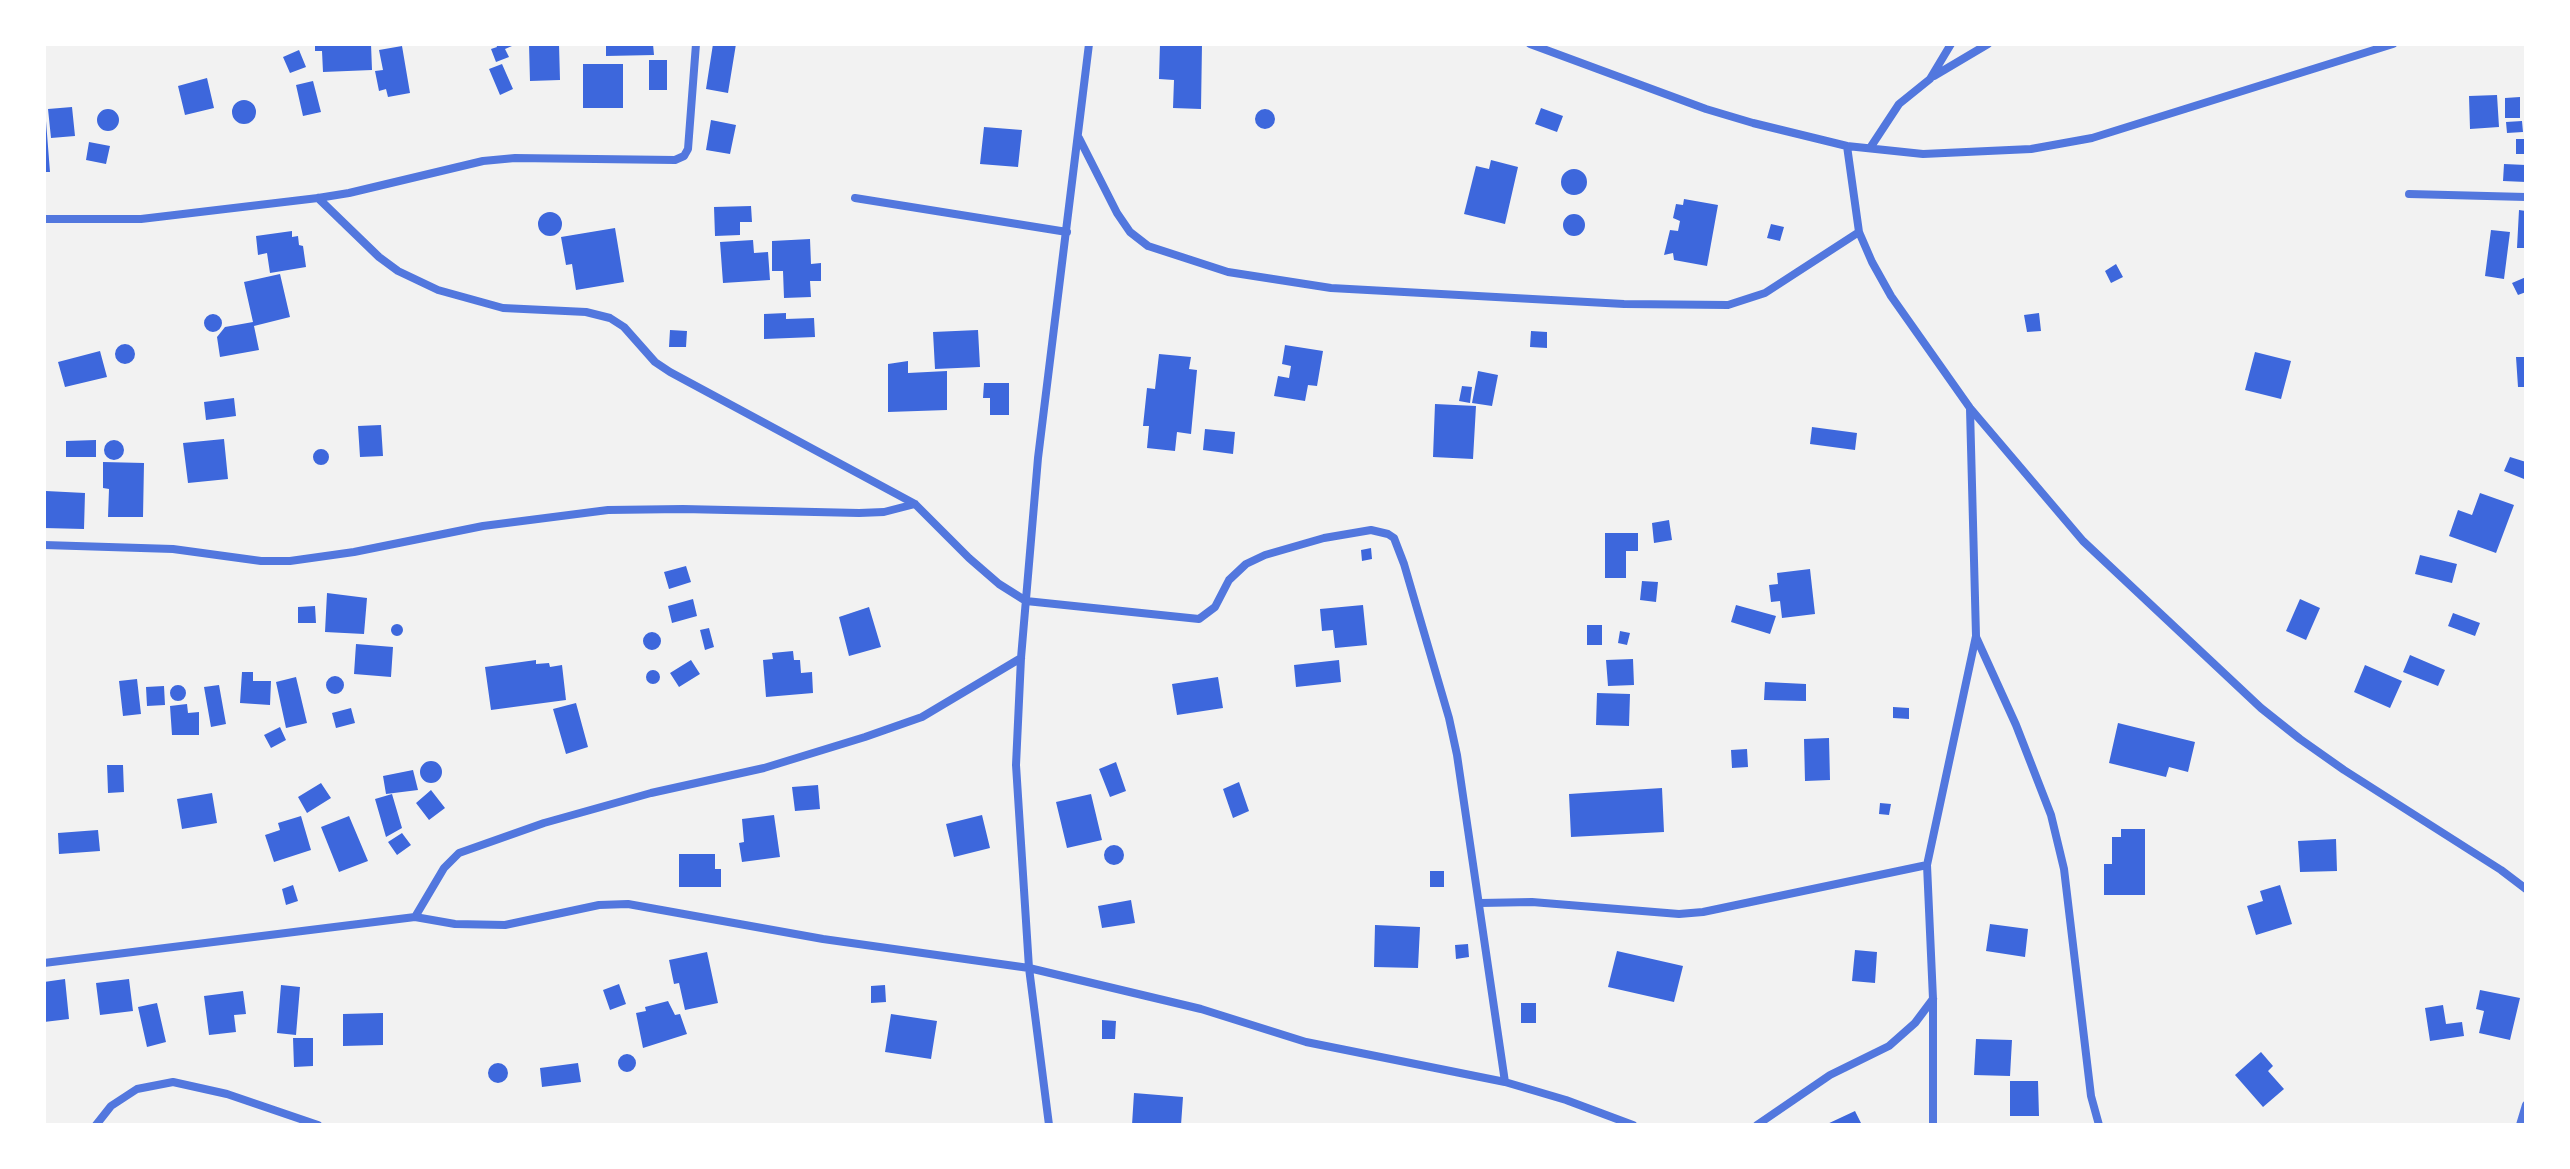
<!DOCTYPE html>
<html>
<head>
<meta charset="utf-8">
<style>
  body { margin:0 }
  #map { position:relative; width:2570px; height:1169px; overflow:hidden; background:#f2f2f2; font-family:Raleway,sans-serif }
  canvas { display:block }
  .frame { position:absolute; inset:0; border:46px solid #fff; pointer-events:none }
</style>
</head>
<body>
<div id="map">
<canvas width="2570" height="1169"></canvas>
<div class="frame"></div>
</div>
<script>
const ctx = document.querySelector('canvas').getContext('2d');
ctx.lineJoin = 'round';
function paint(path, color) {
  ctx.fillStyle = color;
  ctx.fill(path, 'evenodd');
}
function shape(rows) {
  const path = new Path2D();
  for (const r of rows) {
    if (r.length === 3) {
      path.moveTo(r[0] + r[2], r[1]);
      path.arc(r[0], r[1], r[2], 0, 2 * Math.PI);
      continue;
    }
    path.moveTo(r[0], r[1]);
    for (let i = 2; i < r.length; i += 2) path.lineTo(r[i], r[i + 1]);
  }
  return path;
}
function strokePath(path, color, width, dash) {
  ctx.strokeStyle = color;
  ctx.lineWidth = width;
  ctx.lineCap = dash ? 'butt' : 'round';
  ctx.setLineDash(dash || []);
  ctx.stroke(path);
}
const building = shape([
  [315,44,371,44,372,70,323,72,322,51,315,51],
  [496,44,511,44,512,46,505,49,509,57,496,62,491,49,497,47],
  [529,44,559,44,560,80,530,81],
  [606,44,653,44,654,55,606,56],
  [713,44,736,44,728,93,706,89],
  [1160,44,1202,44,1201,109,1173,108,1174,80,1159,79],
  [402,46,410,93,388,97,386,89,379,91,375,71,383,70,379,50],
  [299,50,306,67,290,73,283,57],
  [649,60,667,60,667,90,649,90],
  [502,64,513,89,500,95,489,69],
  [583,64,623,64,623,108,583,108],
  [207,78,214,108,185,115,178,86],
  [313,81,321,112,303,116,296,85],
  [2497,95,2499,127,2470,129,2469,96],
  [2520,97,2520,118,2505,118,2505,98],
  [244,112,12],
  [72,107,75,136,51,138,48,109],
  [1541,108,1563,116,1557,132,1535,124],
  [1265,119,10],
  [108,120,11],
  [711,120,736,125,730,154,706,150],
  [44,121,46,121,50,172,44,172],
  [2522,121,2523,132,2507,133,2506,122],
  [984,127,1022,130,1018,167,980,164],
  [2516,139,2526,139,2526,154,2516,154],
  [89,142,110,146,106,164,86,160],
  [1491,160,1518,167,1505,224,1464,214,1476,166,1489,169],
  [2504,164,2526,165,2526,182,2503,181],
  [1574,182,13],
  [1684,199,1718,205,1707,266,1674,260,1673,253,1664,255,1670,230,1678,231,1680,221,1673,218,1676,204,1683,205],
  [751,206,752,222,740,222,740,235,715,236,714,207],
  [2519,210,2526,211,2526,248,2517,248],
  [550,224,12],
  [1574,225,11],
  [1771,224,1784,227,1780,241,1767,238],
  [615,228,624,282,576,290,572,264,566,265,561,237],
  [2491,230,2510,232,2504,279,2485,276],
  [292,231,292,237,298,236,299,245,303,246,306,267,270,273,267,253,258,255,256,236],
  [810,239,811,264,821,263,821,281,810,281,811,297,784,298,783,271,772,271,772,241],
  [753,240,754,253,768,252,770,280,723,283,720,242],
  [2116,264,2123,277,2111,283,2105,271],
  [280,274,290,317,254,326,259,350,220,357,217,337,225,327,253,322,244,282],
  [2526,277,2526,292,2518,295,2512,283],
  [786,313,786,319,814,318,815,337,764,339,764,314],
  [2039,313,2041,331,2027,332,2024,315],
  [213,323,9],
  [670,330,687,331,686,347,669,347],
  [978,330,980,367,935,369,933,332],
  [1531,331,1547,332,1547,348,1530,347],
  [125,354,10],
  [1285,345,1323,351,1317,386,1308,385,1305,401,1274,396,1278,376,1289,378,1291,366,1282,364],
  [100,351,107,377,65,387,58,362],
  [2255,352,2291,361,2281,399,2245,390],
  [1159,354,1191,357,1189,369,1197,370,1191,434,1177,432,1175,451,1147,448,1149,426,1143,426,1147,388,1155,389],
  [2516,357,2526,357,2526,387,2518,387],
  [908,361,908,373,947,371,947,410,888,412,888,364],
  [1478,371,1498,375,1492,406,1472,403],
  [984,383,1009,383,1009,415,990,415,990,398,983,398],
  [1462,386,1472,387,1470,403,1459,401],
  [234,398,236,416,206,420,204,402],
  [1435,404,1476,406,1473,459,1433,457],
  [381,425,383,456,360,457,358,426],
  [1812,427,1857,433,1855,450,1810,444],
  [1205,429,1235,432,1233,454,1203,450],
  [224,439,228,479,188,483,183,443],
  [114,450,10],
  [96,440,96,457,66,457,66,441],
  [321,457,8],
  [2510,457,2526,462,2524,479,2504,471],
  [103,462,144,463,143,517,108,517,109,489,103,488],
  [46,491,85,493,84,529,44,528],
  [2480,493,2514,505,2496,553,2449,536,2458,510,2472,515],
  [1669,520,1672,540,1654,543,1652,523],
  [1605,533,1638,533,1638,551,1626,551,1626,578,1605,578],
  [1371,548,1372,559,1362,561,1361,550],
  [2420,555,2457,564,2452,583,2415,574],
  [686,566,691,582,669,589,664,572],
  [1810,569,1815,614,1782,618,1780,601,1771,602,1769,585,1778,584,1777,573],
  [1642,581,1658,582,1656,602,1640,600],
  [327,593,367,598,364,634,325,632],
  [693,599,697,616,672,623,668,606],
  [2300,599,2320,608,2306,640,2286,631],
  [1363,605,1367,645,1335,648,1333,630,1322,631,1320,609],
  [1736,605,1776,616,1770,634,1731,622],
  [315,606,316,623,298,623,298,607],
  [869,607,881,647,849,656,839,617],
  [2453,613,2480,623,2475,636,2448,626],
  [397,630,6],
  [1587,625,1602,625,1602,645,1587,645],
  [709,628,714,647,705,650,700,630],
  [1620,631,1630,633,1627,645,1618,643],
  [652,641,9],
  [356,644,393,647,391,677,354,674],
  [793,651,794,660,800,660,801,673,812,672,813,693,766,697,763,660,773,659,772,653],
  [2410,655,2445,670,2438,686,2403,672],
  [1633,659,1634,685,1608,686,1606,660],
  [536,660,536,664,549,663,550,667,562,665,566,700,491,710,485,667],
  [691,660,700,674,679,687,670,673],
  [1339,660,1341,682,1296,687,1294,665],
  [2365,665,2402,681,2390,708,2354,692],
  [653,677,7],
  [242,672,253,672,253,681,271,681,270,705,240,703],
  [335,685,9],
  [296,677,307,723,286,728,276,682],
  [1218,677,1223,708,1177,715,1172,684],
  [137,679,141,714,123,716,119,681],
  [1765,682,1806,684,1806,701,1764,700],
  [178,693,8],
  [219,685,226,724,211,727,204,687],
  [164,686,165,705,147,706,146,687],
  [1597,693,1630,694,1629,726,1596,725],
  [576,703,588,747,566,754,553,709],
  [187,704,188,713,199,712,199,735,172,735,170,706],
  [1893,707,1909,708,1909,719,1893,718],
  [351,708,355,723,336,728,332,713],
  [2118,723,2195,742,2188,772,2169,767,2166,777,2109,763],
  [280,727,286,740,271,748,264,735],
  [1829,738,1830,780,1805,781,1804,739],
  [1747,749,1748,767,1732,768,1731,750],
  [431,772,11],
  [1116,762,1126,791,1110,797,1099,769],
  [107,765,123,765,124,792,108,793],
  [413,770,418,790,386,794,383,776],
  [1239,782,1249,811,1233,818,1223,789],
  [321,783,331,798,307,813,298,797],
  [818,785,820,809,795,811,792,787],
  [1662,788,1664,832,1571,837,1569,794],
  [431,790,445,808,429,820,416,803],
  [212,793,217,823,182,829,177,799],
  [392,794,402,828,386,837,375,799],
  [1091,794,1102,840,1067,848,1056,802],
  [1880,803,1891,804,1889,815,1879,814],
  [774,815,780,857,742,862,739,843,744,842,742,819],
  [982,815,990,848,954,857,946,824],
  [301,816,311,850,274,862,265,835,280,830,278,823],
  [349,816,368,861,339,872,321,827],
  [2121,829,2145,829,2145,895,2104,895,2104,864,2112,864,2112,837,2121,837],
  [98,830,100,851,59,854,58,833],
  [402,833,411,845,397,855,388,842],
  [2336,839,2337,871,2300,872,2298,841],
  [1114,855,10],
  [679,854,715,854,715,869,721,869,721,887,679,887],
  [1430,871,1444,871,1444,887,1430,887],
  [293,885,298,901,286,905,282,889],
  [2280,885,2292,924,2256,935,2247,906,2263,901,2260,891],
  [1131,900,1135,923,1102,928,1098,906],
  [1990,924,2028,929,2025,957,1986,951],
  [1375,925,1420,927,1418,968,1374,967],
  [1468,944,1469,957,1456,959,1455,945],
  [1855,950,1877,952,1875,983,1852,981],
  [1617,951,1683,966,1674,1002,1608,987],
  [707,952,718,1003,685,1010,679,983,674,984,669,960],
  [65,979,69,1019,44,1022,44,982],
  [129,979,133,1011,100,1015,96,983],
  [619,984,626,1004,610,1010,603,990],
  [281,985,300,987,296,1035,277,1033],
  [885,985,886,1002,871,1003,871,986],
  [2480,990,2520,998,2510,1040,2479,1033,2484,1011,2476,1009],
  [243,991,246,1014,234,1015,236,1032,209,1035,204,996],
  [668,1001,675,1015,680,1014,687,1034,643,1048,636,1013,646,1011,645,1007],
  [157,1003,166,1042,147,1047,138,1007],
  [1521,1003,1536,1003,1536,1023,1521,1023],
  [2443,1005,2446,1024,2462,1022,2464,1036,2430,1041,2425,1008],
  [383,1013,383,1045,343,1046,343,1014],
  [891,1014,937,1021,931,1059,885,1052],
  [1102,1020,1116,1021,1115,1039,1102,1039],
  [293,1038,313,1038,313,1066,294,1067],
  [1976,1039,2012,1040,2010,1076,1974,1075],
  [2261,1052,2273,1066,2268,1071,2284,1089,2263,1107,2235,1075],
  [627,1063,9],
  [578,1063,581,1082,542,1087,540,1068],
  [498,1073,10],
  [2010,1081,2038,1081,2039,1116,2010,1116],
  [1134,1093,1183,1097,1181,1125,1132,1125],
  [1855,1111,1862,1125,1825,1125]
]);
const minor = shape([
  [1530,44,1706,109,1753,123,1847,146,1923,154,2031,149,2092,138,2393,44],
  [1934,76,1988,44],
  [1079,138,1117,213,1130,232,1148,246,1228,272,1331,288,1624,304,1728,305,1765,293,1859,232],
  [1847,146,1859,232,1872,262,1891,296,1970,408,2083,541,2261,708,2300,739,2344,770,2501,870,2526,889],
  [1870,148,1899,104,1930,79,1951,44],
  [2409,194,2526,197],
  [318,198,379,257,398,271,438,290,503,308,586,312,610,318,624,327,655,362,670,372,915,504,969,558,999,584,1026,601,1199,619,1215,607,1229,580,1246,564,1265,555,1324,538,1371,530,1388,534,1394,538,1404,564,1449,718,1457,755,1505,1082],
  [855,198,1067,232],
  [44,219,141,219,318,198,349,193,483,161,515,158,675,160,684,156,688,149,696,44],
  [44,545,173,549,261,561,290,561,354,552,483,526,608,510,683,509,859,513,884,512,915,504],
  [1976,637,2016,725,2051,815,2064,869,2091,1096,2099,1125],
  [1481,903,1532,902,1679,914,1703,912,1927,865],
  [415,917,444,868,459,853,544,823,651,793,764,768,865,737,922,717,1021,658],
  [44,963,415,917,455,924,505,925,599,905,628,904,823,939,1029,968,1201,1009,1306,1042,1505,1082,1566,1100,1633,1125],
  [96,1125,111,1106,137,1089,173,1082,227,1094,318,1125],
  [1049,1125,1029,968,1016,765,1021,658,1038,458,1089,44],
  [1757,1125,1830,1075,1889,1046,1915,1023,1933,999],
  [1933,1125,1933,999,1927,865,1976,636,1970,409],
  [2520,1125,2526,1105]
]);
paint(building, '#3d67dc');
strokePath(minor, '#5277de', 8);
</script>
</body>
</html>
